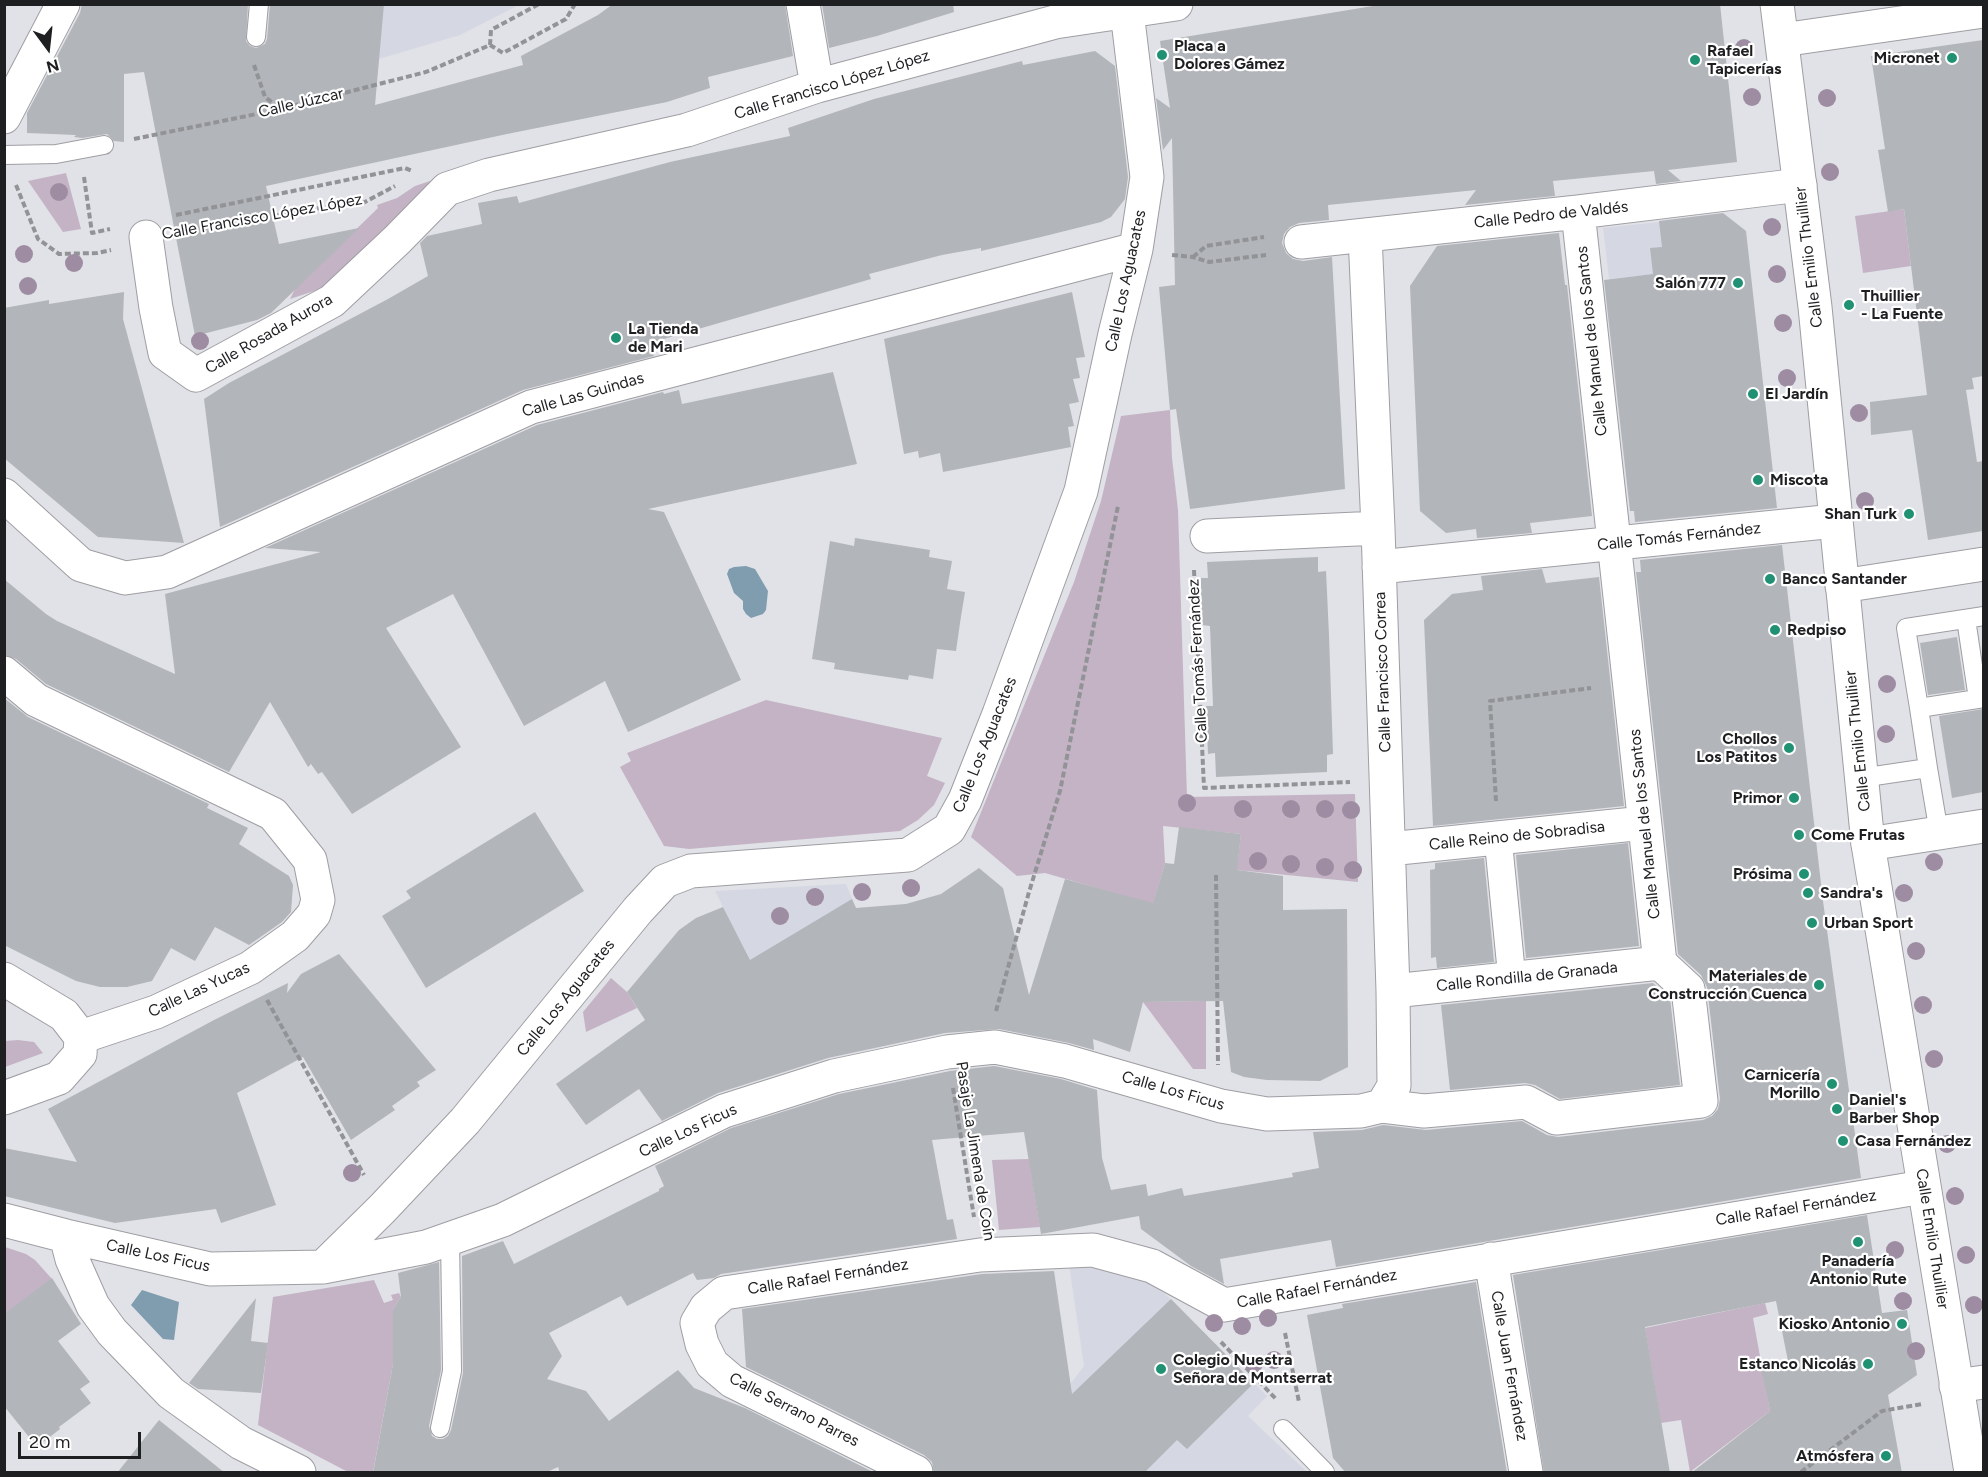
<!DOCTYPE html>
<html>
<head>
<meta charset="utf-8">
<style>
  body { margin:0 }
  #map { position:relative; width:1988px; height:1477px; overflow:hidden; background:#e1e2e7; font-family:Figtree,sans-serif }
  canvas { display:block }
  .frame { position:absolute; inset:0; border:6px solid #1e1f21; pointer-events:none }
  .north { position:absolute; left:18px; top:18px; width:60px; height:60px; -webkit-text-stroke:4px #fff; paint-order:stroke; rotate:165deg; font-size:16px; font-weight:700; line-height:24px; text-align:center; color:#1e1f21 }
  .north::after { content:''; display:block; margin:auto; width:21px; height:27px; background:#1e1f21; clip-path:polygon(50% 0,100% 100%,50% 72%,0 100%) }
  .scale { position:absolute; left:18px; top:1432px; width:123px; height:27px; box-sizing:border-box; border:3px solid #1e1f21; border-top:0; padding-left:8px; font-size:18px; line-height:21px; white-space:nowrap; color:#1e1f21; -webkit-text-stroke:4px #fff; paint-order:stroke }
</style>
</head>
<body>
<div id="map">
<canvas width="1988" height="1477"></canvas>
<div class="frame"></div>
<div class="north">N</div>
<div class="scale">20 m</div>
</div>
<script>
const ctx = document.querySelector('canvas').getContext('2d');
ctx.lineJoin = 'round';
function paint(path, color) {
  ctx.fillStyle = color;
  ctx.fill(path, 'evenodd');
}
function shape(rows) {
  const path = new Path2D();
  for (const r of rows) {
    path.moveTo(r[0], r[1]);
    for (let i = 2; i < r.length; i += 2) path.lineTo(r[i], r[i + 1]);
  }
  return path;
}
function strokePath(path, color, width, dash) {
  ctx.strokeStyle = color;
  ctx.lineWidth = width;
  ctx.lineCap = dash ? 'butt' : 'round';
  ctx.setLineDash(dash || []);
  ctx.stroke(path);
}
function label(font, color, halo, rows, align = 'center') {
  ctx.font = font + ' Figtree,sans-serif';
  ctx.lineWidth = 4.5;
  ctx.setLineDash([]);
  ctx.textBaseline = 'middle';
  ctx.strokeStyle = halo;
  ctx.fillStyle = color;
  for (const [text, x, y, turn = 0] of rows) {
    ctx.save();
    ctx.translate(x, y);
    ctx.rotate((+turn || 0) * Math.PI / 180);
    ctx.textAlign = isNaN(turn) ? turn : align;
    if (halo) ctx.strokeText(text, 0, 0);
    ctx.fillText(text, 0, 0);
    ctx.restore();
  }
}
const built = shape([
  [280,5,519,5,460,35,379,59],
  [1725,215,1746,231,1749,264,1609,279,1603,228],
  [846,884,856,908,798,1056,715,891],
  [1069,1265,1131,1271,1152,1281,1267,1396,1248,1416,1307,1472,1028,1472,1045,1433,1071,1383,1084,1366]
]);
const green = shape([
  [66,173,81,229,63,232,28,181],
  [436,179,326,287,290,299,295,289,378,208,377,205,397,198,415,186],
  [1904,209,1911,266,1863,273,1855,216],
  [1170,410,1172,458,1178,510,1187,797,1355,794,1358,882,1226,869,1237,866,1241,834,1163,826,1165,863,1153,904,1045,873,1017,876,971,837,1074,582,1101,501,1121,416],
  [766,700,942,738,927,776,945,783,934,805,918,820,900,831,689,849,664,846,620,767,631,761,627,753],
  [611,978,627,992,637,1008,586,1032,583,1012],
  [1206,1001,1206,1069,1193,1069,1143,1002],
  [18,1040,34,1042,43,1053,5,1067,5,1041],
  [1029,1159,1040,1227,999,1230,992,1160],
  [5,1247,26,1254,35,1260,52,1279,5,1314],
  [374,1280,384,1303,393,1300,391,1295,399,1293,401,1297,393,1309,393,1364,373,1472,348,1472,258,1425,273,1297],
  [1765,1303,1768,1314,1753,1318,1770,1411,1690,1472,1681,1420,1661,1423,1645,1328]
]);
const water = shape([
  [746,566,755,569,768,591,766,610,763,614,751,618,746,614,743,609,743,601,734,593,727,574,729,569,734,567],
  [142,1290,179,1302,174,1340,163,1339,131,1305]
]);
const building = shape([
  [82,4,248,4,246,41,250,46,256,48,265,44,267,39,270,4,384,4,375,105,523,65,521,56,598,15,613,4,785,4,793,56,708,77,710,88,667,102,507,134,266,186,279,244,359,228,271,313,257,320,195,336,144,72,124,74,124,142,114,141,107,134,82,138,74,137,76,135,27,133,27,113,80,13],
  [822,4,953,4,954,12,877,36,829,48],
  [1385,4,1720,4,1737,162,1668,170,1681,181,1656,184,1654,171,1553,181,1555,196,1465,205,1476,190,1328,205,1329,220,1299,223,1290,227,1284,234,1282,243,1286,253,1293,259,1303,261,1332,257,1345,489,1190,509,1176,409,1170,410,1159,287,1175,285,1172,138,1163,150,1156,98,1170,108,1160,41],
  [1983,40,1983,376,1972,378,1974,389,1966,390,1977,462,1983,461,1983,531,1928,540,1912,430,1871,435,1870,402,1927,395,1904,209,1888,212,1878,150,1885,149,1871,56],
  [1095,51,1115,66,1128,177,1125,199,1111,217,1101,222,1041,237,981,251,981,248,942,255,869,274,871,279,650,343,654,356,523,390,220,527,204,399,229,383,388,299,428,276,420,243,427,236,482,224,478,203,517,196,519,203,670,162,790,136,788,128,874,99,1022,61,1023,65],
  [1723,213,1746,231,1777,508,1635,522,1634,511,1630,511,1604,280,1653,274,1650,248,1662,247,1659,221],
  [1559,233,1565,285,1567,285,1592,516,1530,523,1532,533,1477,538,1476,529,1446,533,1420,511,1410,286,1437,246],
  [124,292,123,319,184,543,98,537,4,458,4,308,49,300,49,304],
  [1072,292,1085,357,1076,358,1080,378,1073,379,1079,402,1069,404,1074,426,1068,427,1071,447,943,472,940,453,919,458,918,451,904,454,884,339],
  [833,372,857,464,648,509,664,512,741,680,628,732,605,681,524,726,453,594,386,628,461,747,352,814,322,772,318,774,311,764,308,767,270,702,229,772,46,684,16,659,4,655,4,579,46,614,57,621,175,674,165,594,321,552,265,548,537,425,663,392,664,394,679,390,682,404],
  [855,538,930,550,929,557,952,561,947,589,965,592,960,623,956,651,937,649,933,679,909,675,908,680,834,669,835,663,812,659,830,541,854,546],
  [1782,545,1823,901,1861,1178,1336,1267,1331,1240,1272,1250,1220,1259,1224,1284,1191,1266,1141,1229,1139,1216,1041,1234,1024,1132,932,1140,947,1220,953,1219,957,1239,721,1274,714,1278,697,1280,693,1273,627,1306,621,1296,549,1333,562,1356,547,1379,586,1391,609,1421,678,1370,694,1388,745,1408,875,1473,560,1473,558,1467,545,1473,373,1473,393,1364,393,1309,401,1297,398,1273,439,1262,441,1370,429,1426,432,1436,437,1439,443,1439,448,1436,451,1430,463,1373,462,1256,503,1241,514,1264,659,1191,659,1189,664,1186,655,1166,731,1128,839,1094,950,1071,994,1066,1061,1079,1097,1090,1102,1158,1111,1190,1146,1184,1148,1196,1182,1188,1184,1196,1293,1177,1292,1173,1319,1168,1313,1132,1362,1130,1383,1125,1426,1130,1522,1121,1547,1135,1558,1137,1703,1120,1712,1116,1718,1109,1720,1099,1707,987,1701,975,1678,954,1636,572,1641,572,1640,560],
  [1318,557,1318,572,1326,571,1329,635,1333,754,1327,755,1327,772,1216,777,1215,753,1208,754,1206,706,1213,706,1210,626,1202,625,1201,605,1201,578,1208,578,1207,562],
  [1542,569,1546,583,1599,577,1624,806,1433,826,1424,620,1452,594,1483,590,1481,576],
  [1957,637,1965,690,1928,695,1920,643],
  [4,698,28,717,209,804,207,808,248,828,239,844,289,876,293,885,291,912,282,922,249,945,215,927,195,961,171,948,152,981,127,987,100,987,76,981,4,945],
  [1983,709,1983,792,1952,798,1939,716],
  [535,812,584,891,426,988,382,916,411,898,406,891],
  [1179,827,1241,834,1237,870,1283,876,1283,910,1347,909,1348,1067,1320,1081,1267,1080,1244,1077,1231,1072,1223,1001,1143,1002,1130,1052,1093,1039,1094,1050,1069,1043,999,1029,945,1033,828,1058,718,1093,662,1121,639,1089,586,1125,556,1084,645,1020,627,992,679,930,696,918,723,907,750,960,852,899,856,908,906,904,941,894,979,868,1003,888,1029,995,1065,879,1153,903,1165,863,1174,864],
  [1628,843,1639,946,1526,958,1516,855],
  [1484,858,1494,962,1437,968,1436,957,1431,958,1430,870,1435,869,1435,863],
  [339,954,436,1070,417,1082,420,1086,392,1106,395,1110,351,1140,303,1057,237,1093,276,1205,221,1223,216,1209,115,1223,4,1196,4,1148,77,1162,48,1109,214,1020,288,983,287,993,301,974],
  [1653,983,1670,998,1680,1085,1560,1099,1535,1085,1525,1083,1450,1090,1441,1005],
  [1867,1215,1882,1313,1907,1310,1917,1375,1888,1395,1902,1473,1691,1473,1770,1411,1761,1367,1788,1361,1776,1301,1645,1327,1670,1473,1544,1473,1513,1275],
  [1054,1271,1072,1394,1171,1299,1254,1383,1187,1449,1177,1440,1144,1473,934,1473,932,1462,924,1455,746,1367,742,1309,982,1274],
  [52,1278,81,1324,58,1341,90,1382,80,1389,91,1403,59,1427,60,1429,37,1447,4,1406,4,1314],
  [1476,1282,1507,1473,1346,1473,1333,1458,1307,1315,1343,1308,1342,1304],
  [256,1298,251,1341,268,1343,261,1393,198,1389,189,1383],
  [159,1420,225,1473,117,1473]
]);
const path = shape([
  [490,45,491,30,539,4],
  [254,65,265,97,280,108],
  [134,139,281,109,426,72,490,45,503,53,566,19,575,4],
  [84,177,92,233,110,229],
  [16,185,38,239,59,254,97,253,111,250],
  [176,215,405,168,412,171],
  [184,231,332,206,363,203,395,186],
  [1172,255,1193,257,1209,262,1266,255],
  [1193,257,1206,246,1264,237],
  [1194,570,1204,788,1350,782],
  [1496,801,1490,701,1591,688],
  [1216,875,1218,1065],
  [267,1000,364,1175],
  [996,1011,1029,892,1060,791,1118,506],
  [953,1088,974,1217],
  [1285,1333,1299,1402],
  [1221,1342,1276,1399],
  [1801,1472,1882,1411,1922,1404]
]);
const service = shape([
  [256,37,259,4],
  [4,155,56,154,104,145],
  [1966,619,1978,699],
  [1919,708,1906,628,1984,616],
  [1928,768,1939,833],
  [1861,778,1928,768,1919,708,1984,698],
  [440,1428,452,1371,450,1239],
  [1283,1429,1325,1472]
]);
const pedestrian = shape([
  [1498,838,1512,979]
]);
const minor = shape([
  [803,4,817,86],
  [1782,40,1984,11],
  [4,117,63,4],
  [1365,235,1378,528,1393,991,1394,1086,1382,1106],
  [146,237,156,308,165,353,196,375,332,301,397,240,447,189,489,175,687,130,817,86,1055,22,1176,4],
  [1301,242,1578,212,1800,185],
  [4,495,81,565,125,578,167,572,531,407,1136,249],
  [1207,536,1378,528],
  [1379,567,1835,521],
  [1842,586,1984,564],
  [4,673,36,700,273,814,310,860,318,900,314,914,295,936,250,968,156,1012,81,1037],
  [1868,844,1984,826],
  [1389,849,1644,823],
  [4,979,64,1015,81,1037],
  [1393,991,1660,963],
  [4,1098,59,1078,80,1054,81,1037],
  [4,1220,66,1236,210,1269,323,1267,426,1247,503,1220,724,1111,834,1076,947,1052,995,1047,1065,1061,1221,1106,1267,1114,1361,1111,1382,1106,1424,1111,1526,1102,1556,1118,1701,1101,1688,989,1660,963,1578,212],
  [66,1236,72,1259,93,1306,112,1332,171,1393,241,1443,299,1472],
  [1491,1259,1526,1472],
  [323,1267,382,1209,465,1121,638,910,665,881,691,871,908,855,949,829,965,800,999,714,1081,491,1115,334,1136,249,1147,177,1127,12],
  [1956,1386,1984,1382],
  [916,1472,732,1381,712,1364,702,1344,697,1323,706,1308,724,1293,980,1255,1093,1250,1152,1266,1224,1305,1923,1187]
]);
const secondary = shape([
  [1777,4,1815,307,1868,844,1971,1472]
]);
const trees = [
  [1744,48],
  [1752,97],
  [1827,98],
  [1830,172],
  [59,192],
  [1772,227],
  [24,254],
  [74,263],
  [1777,274],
  [28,286],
  [1783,323],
  [200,341],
  [1787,378],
  [1859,413],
  [1865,501],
  [1887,684],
  [1886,734],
  [1187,803],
  [1243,809],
  [1291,809],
  [1325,809],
  [1351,810],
  [1258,861],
  [1934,862],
  [1291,864],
  [1325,867],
  [1353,870],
  [911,888],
  [862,892],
  [1904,893],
  [815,897],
  [780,916],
  [1916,951],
  [1923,1005],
  [1934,1059],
  [1947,1144],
  [352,1173],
  [1955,1196],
  [1895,1250],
  [1966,1255],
  [1903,1301],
  [1974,1305],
  [1268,1318],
  [1214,1323],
  [1242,1326],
  [1916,1351],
  [1274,1360],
  [1254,1364]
];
const markers = [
  [1162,55,6,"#209173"],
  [1952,58,6,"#209173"],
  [1695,60,6,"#209173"],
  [1738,283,6,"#209173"],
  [1849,305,6,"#209173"],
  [616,338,6,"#209173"],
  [1753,394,6,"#209173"],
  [1758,480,6,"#209173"],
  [1909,514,6,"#209173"],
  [1770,579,6,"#209173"],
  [1775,630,6,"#209173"],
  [1789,748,6,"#209173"],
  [1794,798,6,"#209173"],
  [1799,835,6,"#209173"],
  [1804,874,6,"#209173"],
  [1808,893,6,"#209173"],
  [1812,923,6,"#209173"],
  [1819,985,6,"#209173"],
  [1832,1084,6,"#209173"],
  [1837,1109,6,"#209173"],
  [1843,1141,6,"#209173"],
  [1858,1242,6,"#209173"],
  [1902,1324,6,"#209173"],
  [1868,1364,6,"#209173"],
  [1161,1369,6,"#209173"],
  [1886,1456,6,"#209173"]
];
const poiNames = [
  ["Placa a",1174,46],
  ["Dolores Gámez",1174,64],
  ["Rafael",1707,51],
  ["Tapicerías",1707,69],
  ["Micronet",1940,58,"right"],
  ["Salón 777",1726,283,"right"],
  ["Thuillier",1861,296],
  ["- La Fuente",1861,314],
  ["La Tienda",628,329],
  ["de Mari",628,347],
  ["El Jardín",1765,394],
  ["Miscota",1770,480],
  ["Shan Turk",1897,514,"right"],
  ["Banco Santander",1782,579],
  ["Redpiso",1787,630],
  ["Chollos",1777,739,"right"],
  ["Los Patitos",1777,757,"right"],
  ["Primor",1782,798,"right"],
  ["Come Frutas",1811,835],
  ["Prósima",1792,874,"right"],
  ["Sandra's",1820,893],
  ["Urban Sport",1824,923],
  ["Materiales de",1807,976,"right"],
  ["Construcción Cuenca",1807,994,"right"],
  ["Carnicería",1820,1075,"right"],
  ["Morillo",1820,1093,"right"],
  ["Daniel's",1849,1100],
  ["Barber Shop",1849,1118],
  ["Casa Fernández",1855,1141],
  ["Panadería",1858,1261,"center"],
  ["Antonio Rute",1858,1279,"center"],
  ["Kiosko Antonio",1890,1324,"right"],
  ["Colegio Nuestra",1173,1360],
  ["Señora de Montserrat",1173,1378],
  ["Estanco Nicolás",1856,1364,"right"],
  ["Atmósfera",1874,1456,"right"]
];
const streetNames = [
  ["Calle Francisco López López",832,85,-17],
  ["Calle Júzcar",301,103,-13],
  ["Calle Pedro de Valdés",1551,215,-6],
  ["Calle Francisco López López",262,217,-10],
  ["Calle Emilio Thuillier",1809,257,-97],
  ["Calle Los Aguacates",1126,281,-78],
  ["Calle Rosada Aurora",269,334,-30],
  ["Calle Manuel de los Santos",1592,341,-96],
  ["Calle Las Guindas",583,395,-16],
  ["Calle Tomás Fernández",1679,537,-6],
  ["Calle Tomás Fernández",1198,661,-93],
  ["Calle Francisco Correa",1383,672,-92],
  ["Calle Emilio Thuillier",1858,741,-96],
  ["Calle Los Aguacates",985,745,-68],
  ["Calle Manuel de los Santos",1645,824,-96],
  ["Calle Reino de Sobradisa",1517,836,-6],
  ["Calle Rondilla de Granada",1527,977,-6],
  ["Calle Las Yucas",199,990,-25],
  ["Calle Los Aguacates",566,998,-51],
  ["Calle Los Ficus",1173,1091,16],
  ["Calle Los Ficus",688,1131,-25],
  ["Pasaje La Jimena de Coín",975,1151,81],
  ["Calle Rafael Fernández",1796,1208,-9],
  ["Calle Emilio Thuillier",1932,1239,81],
  ["Calle Los Ficus",158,1256,12],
  ["Calle Rafael Fernández",828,1277,-9],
  ["Calle Rafael Fernández",1317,1289,-10],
  ["Calle Juan Fernández",1509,1366,80],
  ["Calle Serrano Parres",794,1410,27]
];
paint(built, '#d5d7e3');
paint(green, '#c4b3c5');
paint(water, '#809db0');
paint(building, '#b2b5b9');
strokePath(service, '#9e9ea3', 20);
strokePath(pedestrian, '#9e9ea3', 29);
strokePath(minor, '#9e9ea3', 35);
strokePath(secondary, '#9e9ea3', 35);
strokePath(path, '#929397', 4, [6, 3]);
strokePath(service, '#fff', 18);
strokePath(pedestrian, '#fff', 27);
strokePath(minor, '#fff', 33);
strokePath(secondary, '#fff', 33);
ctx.fillStyle = '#9e8ca2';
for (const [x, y] of trees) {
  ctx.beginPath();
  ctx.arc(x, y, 9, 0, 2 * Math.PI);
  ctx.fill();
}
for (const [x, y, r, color] of markers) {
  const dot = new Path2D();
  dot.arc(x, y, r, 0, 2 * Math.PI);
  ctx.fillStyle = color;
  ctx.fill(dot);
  strokePath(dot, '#fff', 2);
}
label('bold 16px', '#1e1f21', '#fff', poiNames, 'left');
label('16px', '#1e1f21', '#fff', streetNames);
</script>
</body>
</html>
